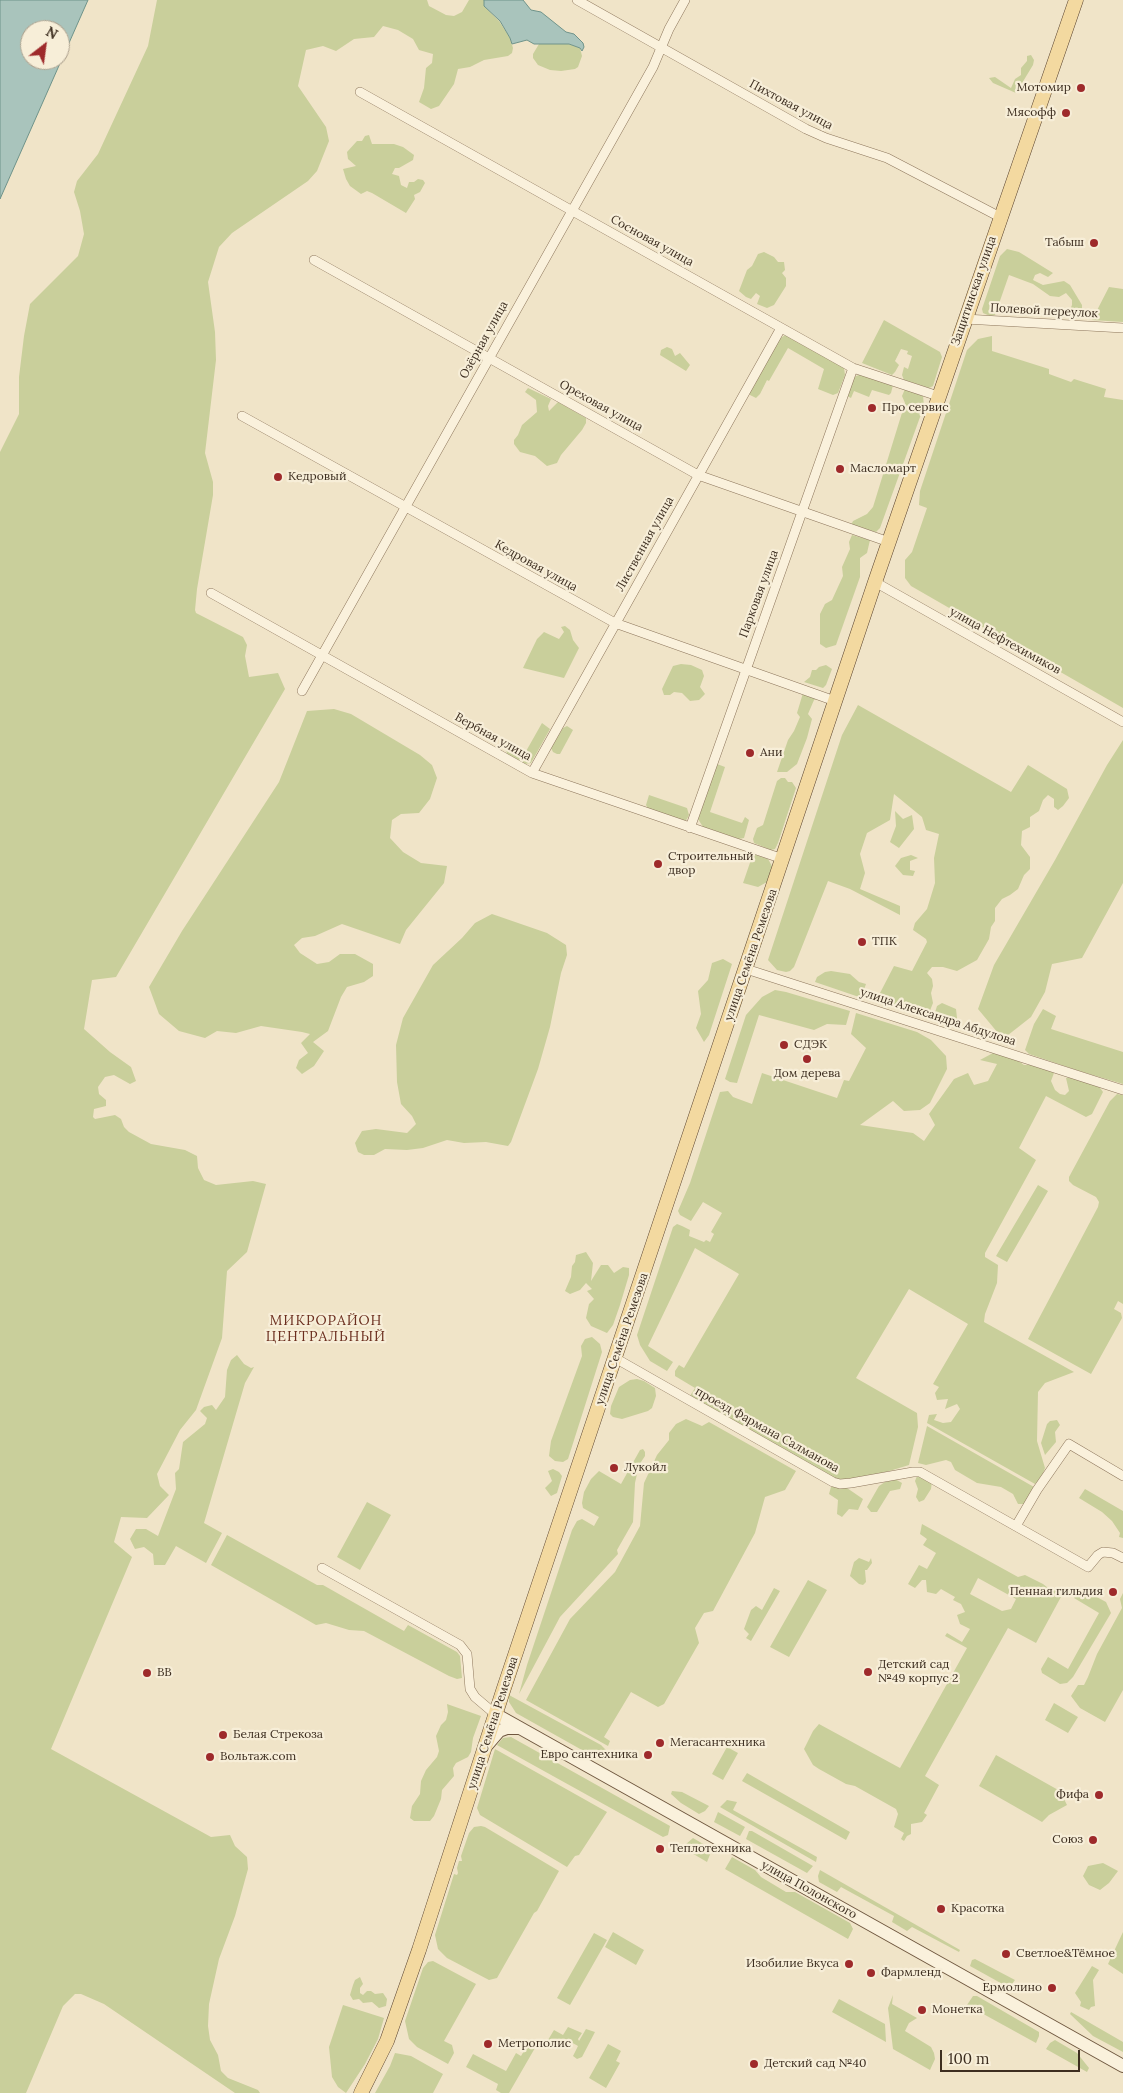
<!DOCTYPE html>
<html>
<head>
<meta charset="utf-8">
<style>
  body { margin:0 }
  #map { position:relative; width:1123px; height:2093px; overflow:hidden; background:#f0e4c8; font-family:Lora,serif }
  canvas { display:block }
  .north { position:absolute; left:20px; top:20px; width:50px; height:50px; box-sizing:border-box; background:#f7eed8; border:1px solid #ada18e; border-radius:50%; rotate:30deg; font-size:14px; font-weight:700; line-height:20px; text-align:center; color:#3d2e20 }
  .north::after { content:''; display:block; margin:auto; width:18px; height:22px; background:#9e2a2b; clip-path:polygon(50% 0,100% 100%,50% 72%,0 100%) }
  .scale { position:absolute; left:940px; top:2050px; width:140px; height:22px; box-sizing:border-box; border:2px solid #3d2e20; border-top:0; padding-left:6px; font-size:15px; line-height:18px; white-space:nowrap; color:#3d2e20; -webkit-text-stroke:4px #f7eed8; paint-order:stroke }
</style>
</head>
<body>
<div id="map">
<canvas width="1123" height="2093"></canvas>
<div class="north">N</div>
<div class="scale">100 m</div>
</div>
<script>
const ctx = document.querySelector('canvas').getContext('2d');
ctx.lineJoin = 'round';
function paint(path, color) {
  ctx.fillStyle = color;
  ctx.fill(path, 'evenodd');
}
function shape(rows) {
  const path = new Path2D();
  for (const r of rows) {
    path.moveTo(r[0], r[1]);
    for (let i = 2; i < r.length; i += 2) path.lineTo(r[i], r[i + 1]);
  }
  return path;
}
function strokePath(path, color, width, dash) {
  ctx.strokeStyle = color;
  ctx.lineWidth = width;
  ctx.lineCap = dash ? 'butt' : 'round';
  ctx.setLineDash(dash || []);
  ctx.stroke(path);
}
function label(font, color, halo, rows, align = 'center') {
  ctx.font = font + ' Lora,serif';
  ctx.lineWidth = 4.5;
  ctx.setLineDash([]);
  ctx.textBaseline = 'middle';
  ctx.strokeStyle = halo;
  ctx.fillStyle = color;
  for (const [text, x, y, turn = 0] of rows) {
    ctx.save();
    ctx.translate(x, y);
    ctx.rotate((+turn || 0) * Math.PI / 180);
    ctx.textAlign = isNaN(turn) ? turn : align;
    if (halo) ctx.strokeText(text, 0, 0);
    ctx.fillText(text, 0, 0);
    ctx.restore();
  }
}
const green = shape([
  [157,0,427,0,429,6,446,15,454,16,462,12,469,0,484,0,484,6,499,21,510,38,513,48,512,53,508,56,484,60,470,67,458,69,454,84,439,106,431,109,419,102,424,88,426,68,432,63,433,54,419,50,413,39,398,30,383,26,374,37,354,39,336,51,323,46,306,50,298,86,326,127,329,141,317,171,308,181,232,233,219,247,208,282,215,332,216,360,205,453,213,482,213,495,197,589,195,610,196,613,243,637,247,645,245,656,249,677,278,673,285,689,116,977,92,980,84,1029,110,1052,131,1067,136,1081,130,1084,114,1075,105,1077,98,1087,99,1094,106,1100,106,1106,94,1109,93,1117,95,1119,115,1115,121,1119,124,1127,129,1132,151,1144,185,1150,197,1156,198,1168,204,1180,216,1185,253,1181,266,1184,247,1252,227,1271,222,1338,196,1410,180,1430,157,1474,160,1486,169,1495,147,1518,121,1517,114,1542,132,1557,51,1749,211,1837,230,1835,235,1846,247,1857,248,1869,235,1916,219,1959,209,2004,208,2026,210,2040,218,2055,221,2071,228,2078,258,2090,260,2093,235,2093,104,2004,81,1994,75,1994,63,2006,26,2093,0,2093,0,452,19,414,19,377,24,336,30,304,78,256,84,234,80,211,74,192,77,181,98,154,148,46],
  [543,43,569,44,580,48,582,56,578,67,575,69,561,71,550,70,538,65,533,58,533,54,539,44],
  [1031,55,1034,60,1033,65,1016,93,993,83,989,78,995,77,1011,88,1015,79,1021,75,1021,68,1027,61,1027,56],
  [369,135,372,144,394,144,403,147,414,155,413,160,399,168,395,168,392,174,399,176,401,185,407,188,409,182,414,182,418,179,423,180,425,183,420,192,414,195,415,199,406,213,372,193,367,191,361,194,350,186,346,179,343,169,356,166,348,159,347,152,357,141,362,141,365,136],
  [1007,249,1019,252,1053,273,1048,277,1040,273,1035,275,1033,280,1043,285,1064,281,1070,285,1082,305,1082,312,1079,316,1067,317,1072,305,1072,300,1066,293,1059,297,1050,296,1033,284,1009,275,995,315,990,316,983,313,982,309,1000,256],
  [764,252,774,257,778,262,784,262,785,270,782,273,786,278,786,286,774,305,767,308,757,304,760,296,756,293,751,299,746,297,739,291,747,270,752,266,758,254],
  [1109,287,1123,289,1123,322,1092,320],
  [884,320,940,352,942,357,933,386,929,388,904,380,902,375,904,367,908,369,912,356,907,354,908,351,901,349,895,361,899,365,895,372,892,375,862,363],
  [785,335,844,368,845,375,838,393,833,395,818,389,824,369,788,348,769,381,767,380,760,394,756,398,750,395,749,392,778,340],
  [992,336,992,351,1049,369,1049,374,1071,382,1074,379,1106,389,1104,397,1123,400,1123,708,911,586,905,578,905,560,912,552,927,508,919,505,920,491,967,350,978,339],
  [667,347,672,349,675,356,680,353,690,365,686,371,660,355,661,350],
  [861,374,893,385,891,393,889,395,872,390,869,397,854,391,851,398,847,396,854,377],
  [528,388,551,399,548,406,549,411,558,402,586,418,586,423,582,430,561,455,557,463,547,466,535,456,520,452,514,444,514,440,518,435,522,425,537,412,536,400,525,392],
  [905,389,923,396,924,406,880,528,876,532,851,525,853,521,867,514,873,507,905,403,902,396],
  [852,535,870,540,867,553,860,558,860,577,836,645,826,648,820,644,820,614,825,604,832,600,843,576,842,567,850,549,849,542],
  [565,626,570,630,573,640,579,648,564,678,523,668,537,639,544,632,559,639,564,632,561,627],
  [681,664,691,665,702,670,704,676,700,687,705,694,699,700,690,701,682,693,674,692,670,695,664,695,662,689,673,666],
  [826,665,832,669,826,685,823,688,804,682,810,677,812,670,816,670,819,667],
  [803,693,819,698,814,700,808,714,812,719,807,738,797,764,787,772,777,772,788,740,794,731,800,717,797,713],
  [858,705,1011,792,1028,765,1067,789,1069,798,1063,806,1058,810,1054,807,1054,799,1048,795,1043,800,1039,811,1030,817,1030,827,1022,831,1021,845,1030,857,1030,869,1024,875,1018,889,1010,895,1002,899,995,908,995,921,991,927,989,939,977,960,957,971,943,967,932,967,927,973,932,979,933,986,931,993,933,1003,929,1013,934,1016,937,1006,942,1003,956,1009,957,1018,950,1026,884,1005,880,1001,880,993,894,966,912,971,927,942,926,939,913,930,915,923,927,909,935,883,934,858,939,834,926,830,922,817,894,794,890,820,867,833,860,854,865,873,860,889,900,906,900,915,850,889,828,881,794,967,790,971,786,972,777,970,768,960,842,735],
  [334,709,351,714,420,755,432,765,437,778,430,799,419,813,401,814,392,820,390,838,403,852,421,863,447,866,444,883,406,930,400,944,342,924,315,936,302,938,294,945,300,953,317,964,329,962,340,954,355,954,373,964,373,976,364,982,347,987,341,997,328,1031,313,1042,324,1051,314,1066,302,1074,296,1068,299,1060,308,1053,301,1043,310,1034,302,1032,261,1026,236,1033,217,1031,205,1038,179,1031,159,1014,149,987,182,931,279,782,307,711],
  [542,723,550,729,531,763,524,764,507,754,506,749,509,744,525,753],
  [567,726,573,730,560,754,557,754,553,752,551,748,563,728],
  [1123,740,1123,883,1082,958,1052,964,1045,992,1031,1017,1003,1039,978,1009,994,965,1055,860,1107,765],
  [717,764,725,767,710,812,742,823,745,817,749,820,744,838,739,839,703,827,698,819],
  [781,778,785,778,788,782,792,782,796,788,778,843,775,849,771,850,754,843,753,839,757,828,763,825,777,781],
  [649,795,687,808,689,815,687,819,685,821,648,809,646,805],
  [895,811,903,819,912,815,914,829,899,848,890,842,896,826],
  [753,854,768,859,772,866,767,882,758,887,743,883],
  [911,855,918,858,910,861,910,870,915,871,913,876,903,875,895,866,901,858],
  [492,914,547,933,566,945,567,955,561,973,550,1027,538,1069,511,1142,508,1146,486,1142,464,1143,447,1140,423,1148,407,1150,385,1149,374,1155,364,1155,358,1152,355,1143,362,1131,376,1129,407,1133,416,1124,412,1116,401,1104,397,1082,396,1045,403,1018,433,965,462,938,475,923],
  [723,959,732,964,709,1035,704,1042,696,1028,701,1014,698,991,708,980,712,963],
  [831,971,850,974,859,982,866,984,862,995,859,997,815,982,817,977,825,972],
  [775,990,786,992,850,1011,846,1025,827,1024,814,1030,759,1015,737,1083,730,1082,725,1079,746,1015,762,997],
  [1043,1009,1056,1016,1051,1029,1123,1052,1123,1084,1079,1071,1029,1054,1025,1050,1034,1024],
  [856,1013,917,1032,931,1040,946,1056,947,1069,930,1103,920,1110,904,1111,893,1101,860,1125,913,1133,924,1141,935,1125,929,1114,954,1079,968,1073,974,1085,988,1081,997,1064,980,1060,993,1053,1010,1055,1024,1065,1039,1065,1054,1073,1051,1081,1055,1090,1060,1094,1065,1095,1069,1091,1066,1078,1071,1077,1098,1085,1103,1092,1092,1114,1086,1117,1046,1096,1019,1148,1036,1160,985,1253,985,1257,998,1265,997,1283,985,1314,984,1322,1074,1372,1045,1383,1038,1392,1037,1441,1045,1468,1042,1476,1035,1484,927,1423,929,1415,937,1414,934,1420,943,1423,951,1422,960,1409,957,1404,945,1409,948,1399,937,1400,935,1393,939,1387,933,1384,968,1324,909,1289,856,1378,917,1413,918,1427,909,1465,873,1476,841,1481,834,1479,690,1396,695,1388,675,1376,675,1371,679,1365,684,1368,739,1274,695,1248,648,1346,673,1362,667,1371,650,1361,640,1345,637,1335,673,1227,677,1224,682,1226,690,1230,689,1236,704,1242,706,1240,710,1242,714,1234,711,1232,722,1213,703,1202,691,1221,680,1215,678,1211,690,1183,720,1092,728,1091,733,1097,752,1104,762,1073,837,1098,844,1080,849,1081,866,1048,851,1034],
  [1117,1094,1123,1095,1123,1304,1118,1301,1114,1309,1121,1313,1122,1318,1091,1374,1028,1339,1098,1207,1099,1202,1096,1197,1073,1185,1069,1181,1069,1177,1110,1101],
  [1038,1185,1048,1191,1007,1262,996,1256],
  [586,1252,593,1263,591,1281,601,1265,608,1265,614,1273,623,1267,629,1268,629,1275,620,1305,613,1325,607,1333,591,1326,586,1318,589,1304,594,1299,587,1291,592,1289,586,1283,580,1290,570,1294,565,1291,571,1277,572,1266,575,1262,576,1255],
  [592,1337,600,1344,602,1352,568,1459,563,1462,555,1461,549,1456,551,1441,582,1356,581,1346,585,1339],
  [237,1355,244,1364,251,1368,254,1367,245,1383,204,1523,222,1533,206,1563,176,1546,165,1565,154,1565,153,1554,144,1547,135,1549,130,1539,136,1529,146,1529,158,1536,176,1489,175,1473,179,1469,183,1442,205,1424,207,1418,200,1411,204,1407,212,1405,216,1410,225,1397,227,1370,231,1360],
  [637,1379,644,1381,655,1388,656,1396,652,1408,648,1411,622,1419,613,1417,610,1414,611,1406,619,1387,630,1380],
  [686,1419,702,1426,709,1422,796,1471,785,1490,765,1497,755,1533,713,1611,704,1613,695,1628,699,1643,664,1704,658,1707,631,1692,604,1737,610,1741,608,1746,526,1700,570,1619,615,1572,640,1526,644,1483,657,1455,669,1440,669,1433,676,1424],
  [1057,1420,1060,1425,1055,1432,1056,1442,1045,1455,1041,1443,1047,1424,1050,1421],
  [927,1426,1034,1487,1025,1504,1018,1504,1013,1494,1001,1487,977,1483,955,1470,951,1462,946,1460,926,1465,918,1463],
  [643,1449,645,1452,645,1456,639,1465,635,1483,633,1522,617,1550,618,1554,560,1617,519,1694,527,1665,572,1530,577,1521,582,1519,594,1526,599,1517,583,1508,582,1503,584,1492,591,1479,599,1471,621,1484,640,1450],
  [553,1469,559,1472,562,1476,557,1493,551,1496,545,1488,552,1481,548,1471],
  [917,1476,924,1477,932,1481,931,1489,924,1500,919,1502,916,1497,918,1489,915,1481],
  [895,1479,902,1483,900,1489,890,1491,877,1512,871,1512,867,1507,879,1486,885,1482],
  [835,1485,847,1488,863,1499,858,1510,849,1509,842,1517,837,1514,838,1500,829,1494,831,1487],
  [1085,1489,1123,1511,1123,1538,1119,1537,1120,1533,1112,1521,1102,1512,1079,1498],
  [367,1502,391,1515,360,1570,337,1557],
  [922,1524,1018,1577,1025,1575,1043,1584,1052,1591,1060,1587,1062,1595,1036,1643,1008,1628,925,1776,939,1785,924,1813,927,1815,922,1822,911,1824,911,1834,907,1836,904,1841,901,1839,904,1833,894,1827,898,1814,896,1809,855,1786,846,1784,819,1769,813,1765,804,1749,813,1731,819,1724,900,1768,967,1648,945,1636,947,1633,962,1642,970,1629,960,1624,957,1615,965,1612,961,1604,953,1600,955,1597,941,1589,936,1594,927,1592,926,1580,922,1580,915,1588,908,1584,919,1565,927,1569,936,1553,923,1545,927,1539,920,1534],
  [978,1578,1016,1599,1011,1609,1002,1611,970,1594],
  [227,1535,317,1585,323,1585,404,1631,408,1625,457,1652,460,1656,462,1678,457,1679,449,1676,364,1631,349,1630,326,1623,316,1625,211,1565],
  [859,1558,869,1562,871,1558,872,1563,867,1570,865,1570,866,1582,863,1585,859,1584,850,1576,854,1562],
  [808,1580,827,1590,789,1657,770,1647],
  [774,1588,780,1591,751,1641,746,1638,749,1634,744,1629,751,1610,756,1606,762,1610],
  [1080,1588,1106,1602,1111,1613,1073,1677,1067,1683,1060,1684,1042,1673,1041,1669,1048,1657,1068,1669,1099,1613,1074,1598],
  [1123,1593,1123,1690,1105,1722,1080,1708,1071,1696,1078,1685,1084,1685,1088,1677,1097,1654,1122,1608,1120,1599],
  [509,1695,601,1745,608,1752,604,1758,598,1759,516,1713,509,1702],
  [1054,1703,1078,1717,1068,1733,1045,1720],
  [447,1704,481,1716,473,1738,471,1752,468,1757,456,1763,453,1768,454,1776,442,1790,441,1799,434,1816,430,1821,414,1821,410,1818,412,1806,420,1794,421,1781,426,1770,437,1757,439,1751,436,1736,441,1725,446,1720,448,1712],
  [511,1737,670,1826,668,1835,663,1837,497,1745,503,1738],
  [727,1747,738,1753,723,1780,712,1774],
  [495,1749,607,1812,579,1855,575,1856,567,1867,480,1815,477,1808],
  [996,1755,1060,1791,1067,1805,1049,1815,1042,1822,979,1786],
  [747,1773,850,1832,846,1840,742,1781],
  [672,1791,682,1792,709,1806,705,1811,699,1814,681,1803,671,1794],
  [727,1800,737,1802,733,1810,817,1857,816,1862,720,1807],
  [718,1812,745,1827,740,1836,714,1822],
  [481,1826,485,1827,559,1871,537,1911,534,1913,497,1978,489,1980,447,1958,438,1949,435,1935,454,1874,457,1875,458,1873,457,1868,459,1861,462,1861,461,1856,469,1833,474,1827],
  [749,1831,752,1831,813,1866,807,1873,746,1839],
  [693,1838,710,1848,711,1852,707,1862,685,1849,685,1845],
  [732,1857,755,1870,761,1877,786,1892,795,1892,850,1923,853,1929,848,1939,725,1869],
  [1103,1863,1118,1871,1109,1883,1100,1890,1089,1885,1083,1876,1088,1866],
  [820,1870,960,1950,959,1952,912,1927,907,1931,892,1922,894,1916,841,1887,837,1892,819,1882,818,1876],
  [613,1932,644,1950,636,1965,605,1947],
  [1123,1932,1123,1974,1108,1964],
  [594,1933,607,1940,570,2005,557,1998],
  [975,1959,1015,1980,1012,1984,1006,1986,970,1966,972,1960],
  [433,1961,476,1984,444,2041,452,2045,454,2053,448,2064,417,2047,409,2039,405,2021,423,1968,428,1962],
  [1092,1966,1099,1970,1093,1980,1095,2006,1091,2007,1089,2010,1080,2006,1081,2002,1075,1993],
  [360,1977,363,1984,360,1988,360,1993,363,1995,367,1991,371,1991,375,1994,383,1993,387,1999,386,2006,379,2008,372,2002,363,2003,359,1999,353,2000,350,1995,353,1985,355,1980],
  [893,1995,892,2004,917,2018,909,2023,905,2031,931,2047,934,2053,935,2059,930,2070,893,2049,888,2008],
  [973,1996,977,1996,1039,2032,1039,2036,1036,2043,967,2005],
  [839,1999,885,2024,886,2042,832,2012],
  [343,2005,384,2018,378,2039,365,2064,346,2093,338,2087,332,2077,329,2047],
  [1071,2012,1123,2042,1123,2052,1093,2036,1070,2014],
  [568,2027,582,2033,578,2039,579,2041,586,2029,595,2032,582,2057,577,2059,573,2056,578,2046,569,2041,564,2049,548,2040,554,2030,563,2035],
  [1055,2040,1077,2053,1089,2068,1087,2072,1046,2049,1050,2043],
  [530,2041,539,2041,509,2093,501,2093,496,2090,498,2084,466,2067,473,2054,506,2071,516,2053,521,2056],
  [608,2044,621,2051,616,2061,620,2063,606,2088,589,2078],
  [395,2053,411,2056,443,2074,433,2093,375,2093,390,2066]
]);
const water = shape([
  [0,0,88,0,0,199,0,0],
  [30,30,60,30,60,60,30,60,30,30],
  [484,0,523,0,531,10,541,12,566,32,574,34,583,43,584,47,582,51,580,48,569,44,534,44,527,40,512,44,510,38,500,21,484,6,484,0]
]);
const minor = shape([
  [577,0,806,129,826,138,887,158,1000,217],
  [360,92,853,368,938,396],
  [314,260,698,475,889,542],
  [965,319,1123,328],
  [242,416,615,623,835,701],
  [875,582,1123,722],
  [211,593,532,773,783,859],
  [302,691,653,67,669,29,685,0],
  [532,773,781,328],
  [690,828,853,368],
  [746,969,1123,1090],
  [615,1358,833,1482,840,1484,851,1483,913,1472,920,1472,1088,1567,1098,1555,1103,1552,1113,1553,1123,1558],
  [1016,1526,1037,1490,1069,1444,1123,1476],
  [322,1568,460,1645,467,1654,470,1689,475,1697,495,1714]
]);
const secondary = shape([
  [495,1714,1123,2066],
  [487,1745,499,1731,507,1728,520,1728]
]);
const primary = shape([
  [361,2093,387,2041,419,1950,504,1688,875,582,1076,0]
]);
const markers = [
  [1081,88,5,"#9e2a2b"],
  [1066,113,5,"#9e2a2b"],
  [1094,243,5,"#9e2a2b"],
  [872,408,5,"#9e2a2b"],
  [840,469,5,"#9e2a2b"],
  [278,477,5,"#9e2a2b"],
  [750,753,5,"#9e2a2b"],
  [658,864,5,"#9e2a2b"],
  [862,942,5,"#9e2a2b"],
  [784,1045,5,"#9e2a2b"],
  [807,1059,5,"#9e2a2b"],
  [614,1468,5,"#9e2a2b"],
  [1113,1592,5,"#9e2a2b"],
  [868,1672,5,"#9e2a2b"],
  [147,1673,5,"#9e2a2b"],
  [223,1735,5,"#9e2a2b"],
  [660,1743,5,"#9e2a2b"],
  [648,1755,5,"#9e2a2b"],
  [210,1757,5,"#9e2a2b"],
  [1099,1795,5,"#9e2a2b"],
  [1093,1840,5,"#9e2a2b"],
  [660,1849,5,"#9e2a2b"],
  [941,1909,5,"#9e2a2b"],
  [1006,1954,5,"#9e2a2b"],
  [849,1964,5,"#9e2a2b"],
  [871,1973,5,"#9e2a2b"],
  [1052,1988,5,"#9e2a2b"],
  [922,2010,5,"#9e2a2b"],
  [488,2044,5,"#9e2a2b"],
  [754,2064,5,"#9e2a2b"]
];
const poiNames = [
  ["Мотомир",1071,88,"right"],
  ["Мясофф",1056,113,"right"],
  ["Табыш",1084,243,"right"],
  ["Про сервис",882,408],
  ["Масломарт",850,469],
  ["Кедровый",288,477],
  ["Ани",760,753],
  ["Строительный",668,857],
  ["двор",668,871],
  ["ТПК",872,942],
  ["СДЭК",794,1045],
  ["Дом дерева",807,1074,"center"],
  ["Лукойл",624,1468],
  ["Пенная гильдия",1103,1592,"right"],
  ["Детский сад",878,1665],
  ["№49 корпус 2",878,1679],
  ["BB",157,1673],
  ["Белая Стрекоза",233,1735],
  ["Мегасантехника",670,1743],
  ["Евро сантехника",638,1755,"right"],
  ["Вольтаж.com",220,1757],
  ["Фифа",1089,1795,"right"],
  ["Союз",1083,1840,"right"],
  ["Теплотехника",670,1849],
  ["Красотка",951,1909],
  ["Светлое&Тёмное",1016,1954],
  ["Изобилие Вкуса",839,1964,"right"],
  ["Фармленд",881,1973],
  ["Ермолино",1042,1988,"right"],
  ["Монетка",932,2010],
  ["Метрополис",498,2044],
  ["Детский сад №40",764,2064]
];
const streetNames = [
  ["Пихтовая улица",791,105,28],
  ["Сосновая улица",652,241,29],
  ["Защитинская улица",974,291,-71],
  ["Полевой переулок",1044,311,3],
  ["Озёрная улица",484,340,-61],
  ["Ореховая улица",601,406,29],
  ["Лиственная улица",645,544,-61],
  ["Кедровая улица",536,566,29],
  ["Парковая улица",759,594,-70],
  ["улица Нефтехимиков",1005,641,29],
  ["Вербная улица",493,737,29],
  ["улица Семёна Ремезова",751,955,-71],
  ["улица Александра Абдулова",938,1017,18],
  ["улица Семёна Ремезова",622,1339,-71],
  ["проезд Фармана Салманова",767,1430,29],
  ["улица Семёна Ремезова",493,1723,-72],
  ["улица Полонского",809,1890,29]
];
const neighbourhoodNames = [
  ["МИКРОРАЙОН",326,1321],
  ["ЦЕНТРАЛЬНЫЙ",326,1337]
];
paint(green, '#c9cf9b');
paint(water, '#a9c4bc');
strokePath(water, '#6f938a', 1);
strokePath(minor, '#8d765c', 10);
strokePath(secondary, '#6f573f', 14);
strokePath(primary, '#5b4430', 15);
strokePath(minor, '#faf1dc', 9);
strokePath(secondary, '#faf1dc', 12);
strokePath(primary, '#f3d9a0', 14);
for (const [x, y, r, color] of markers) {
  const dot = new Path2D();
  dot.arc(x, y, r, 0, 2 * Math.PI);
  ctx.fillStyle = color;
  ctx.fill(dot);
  strokePath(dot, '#f7eed8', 2);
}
label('12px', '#3d2e20', '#f7eed8', poiNames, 'left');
label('12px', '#3d2e20', '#f7eed8', streetNames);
ctx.letterSpacing = '1px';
label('14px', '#6b2e1e', '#f7eed8', neighbourhoodNames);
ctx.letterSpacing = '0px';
</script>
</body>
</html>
